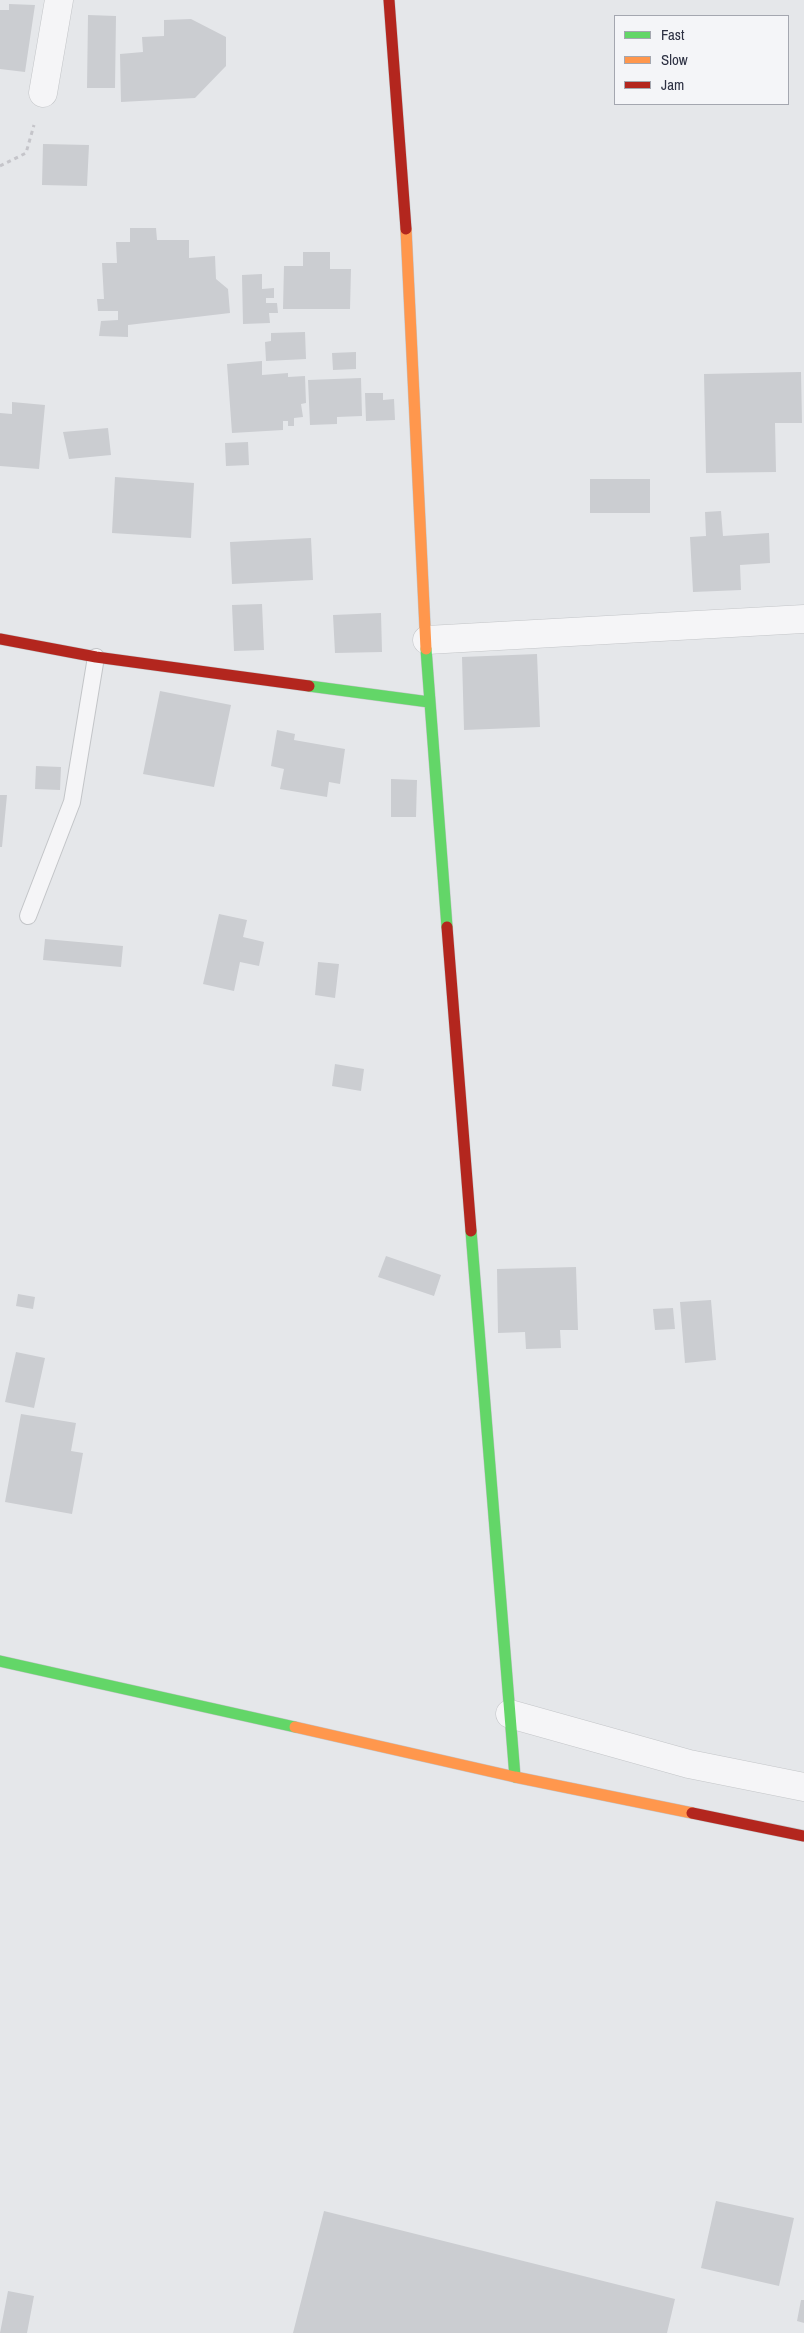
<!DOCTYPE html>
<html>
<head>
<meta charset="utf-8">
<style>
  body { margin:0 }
  #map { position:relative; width:804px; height:2333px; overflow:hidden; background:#e5e7ea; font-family:"Archivo Narrow",sans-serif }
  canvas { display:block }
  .legend { position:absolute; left:614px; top:15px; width:175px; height:90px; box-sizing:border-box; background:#f4f5f8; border:1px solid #a4a7b0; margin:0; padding:6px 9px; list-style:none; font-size:15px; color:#2d3143 }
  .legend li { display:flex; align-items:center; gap:10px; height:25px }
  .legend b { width:25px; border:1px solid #a4a7b0 }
</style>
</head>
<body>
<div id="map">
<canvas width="804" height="2333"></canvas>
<ul class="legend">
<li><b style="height:6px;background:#63d668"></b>Fast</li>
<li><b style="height:6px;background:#ff974d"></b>Slow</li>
<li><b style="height:6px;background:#b3261e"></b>Jam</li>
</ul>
</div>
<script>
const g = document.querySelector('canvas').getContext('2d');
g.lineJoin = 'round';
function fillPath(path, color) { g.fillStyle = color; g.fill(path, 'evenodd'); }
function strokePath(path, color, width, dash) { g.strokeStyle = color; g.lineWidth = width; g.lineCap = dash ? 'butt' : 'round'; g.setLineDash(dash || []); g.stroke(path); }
const building = new Path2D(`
  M9 4 35 5 25 72 0 69V10H9Z
  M88 15 116 16 115 88H87Z
  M191 19 226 37V66L195 98 121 102 120 54 143 52 142 37 164 36V20Z
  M43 144 89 145 87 186 42 185Z
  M130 228H156L157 240H189V258L215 256 216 279 228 289 230 313 128 325V337L99 336 101 321 118 320V311H98L97 299H104L102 263H117L116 242H130Z
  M303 252H330V269H351L350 309H283L284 266H303Z
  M262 274V289L274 288V298H266V303H277L278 313H269L270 323 243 324 242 275Z
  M305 332 306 359 266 361 265 342 271 341V333Z
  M356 352V369L333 370 332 353Z
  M262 361V375L288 373V377L305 376 306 403 301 404 303 417 294 418V426H288V421H283V430L232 433 227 364Z
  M801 372 802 423H775L776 472 706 473 704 374Z
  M361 378 362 416 337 417V424L310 425 308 380Z
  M365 393H383V400L394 399 395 420 366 421Z
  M12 402 45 405 39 469 0 466V413L12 414Z
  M108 428 111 455 69 459 63 432Z
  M248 442 249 465 226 466 225 443Z
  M115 477 194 483 191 538 112 533Z
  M590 479H650V513H590Z
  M721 511 723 536 769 533 770 563 740 565 741 590 693 592 690 537 706 536 705 512Z
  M311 538 313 580 232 584 230 542Z
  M262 604 264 650 234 651 232 605Z
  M381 613 382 652 335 653 333 615Z
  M537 654 540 727 464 730 462 657Z
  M160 691 231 705 214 787 143 774Z
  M277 730 295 734 294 740 345 749 340 784 329 782 327 797 280 789 284 769 271 766Z
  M36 766 61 767 60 790 35 789Z
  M391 779 417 780 416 817H391Z
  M0 795H7L2 847H0Z
  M219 914 247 920 243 937 264 942 259 966 240 962 234 991 203 984Z
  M45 939 123 946 121 967 43 960Z
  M318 962 339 964 335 998 315 995Z
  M335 1064 364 1069 361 1091 332 1086Z
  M386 1256 441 1275 434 1296 378 1277Z
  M576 1267 578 1330H560L561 1348 526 1349 525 1332 498 1333 497 1269Z
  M18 1294 35 1297 33 1309 16 1306Z
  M711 1300 716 1360 685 1363 680 1302Z
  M673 1308 675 1329 655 1330 653 1309Z
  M16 1352 45 1358 34 1408 5 1402Z
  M21 1414 76 1423 71 1451 83 1453 72 1514 5 1502Z
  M716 2201 794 2218 779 2286 701 2268Z
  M324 2211 675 2299 667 2333H293Z
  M8 2291 34 2296 27 2333H0Z
  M801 2300H804V2323L797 2321Z`);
const path = new Path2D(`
  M0 166 26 153 34 125`);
const lane = new Path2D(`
  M28 916 72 802 96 657`);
const street = new Path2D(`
  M43 93 59 0
  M427 640 804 619
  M510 1714 689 1764 804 1787`);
const fast = new Path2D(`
  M426 649 447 927
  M309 686 429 702
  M471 1231 515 1777
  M0 1661 295 1727`);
const slow = new Path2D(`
  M406 229 426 649
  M295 1727 515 1777 692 1813`);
const jam = new Path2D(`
  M389 0 406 229
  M0 639 96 657 309 686
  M447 927 471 1231
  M692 1813 804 1836`);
fillPath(building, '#cbcdd1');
strokePath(lane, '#c3c5c8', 18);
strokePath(street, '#c3c5c8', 29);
strokePath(fast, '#c3c5c8', 12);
strokePath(slow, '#c3c5c8', 12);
strokePath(jam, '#c3c5c8', 12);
strokePath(path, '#c5c5ca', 3, [4, 4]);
strokePath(lane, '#f5f5f7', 16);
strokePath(street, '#f5f5f7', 28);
strokePath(fast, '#63d668', 11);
strokePath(slow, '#ff974d', 11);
strokePath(jam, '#b3261e', 11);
</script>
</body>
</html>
